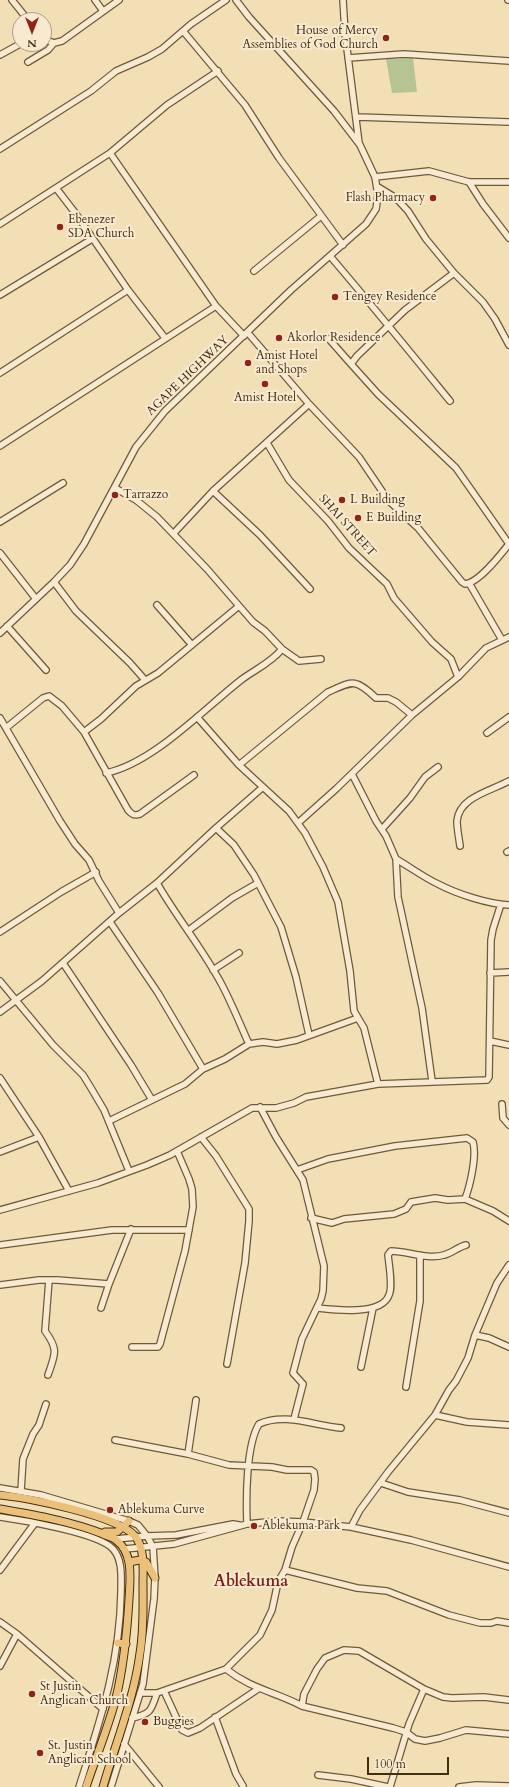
<!DOCTYPE html>
<html>
<head>
<meta charset="utf-8">
<style>
  body { margin:0 }
  #map { position:relative; width:509px; height:1787px; overflow:hidden; background:#f3dfb6; font-family:Cardo,serif }
  canvas { display:block }
  .north { position:absolute; left:12px; top:12px; width:40px; height:40px; box-sizing:border-box; background:#f7ead0; border:1px solid #af9f84; border-radius:50%; rotate:180deg; font-size:11px; font-weight:700; line-height:16px; text-align:center; color:#422e12 }
  .north::after { content:''; display:block; margin:auto; width:14px; height:18px; background:#8f2418; clip-path:polygon(50% 0,100% 100%,50% 72%,0 100%) }
  .scale { position:absolute; left:367px; top:1757px; width:82px; height:18px; box-sizing:border-box; border:2px solid #422e12; border-top:0; padding-left:5px; font-size:12px; line-height:14px; white-space:nowrap; color:#422e12; -webkit-text-stroke:3px #f7ead0; paint-order:stroke }
</style>
</head>
<body>
<div id="map">
<canvas width="509" height="1787"></canvas>
<div class="north">N</div>
<div class="scale">100 m</div>
</div>
<script>
const g = document.querySelector('canvas').getContext('2d');
g.lineJoin = 'round';
function fillPath(path, color) { g.fillStyle = color; g.fill(path, 'evenodd'); }
function strokePath(path, color, width, dash) { g.strokeStyle = color; g.lineWidth = width; g.lineCap = dash ? 'butt' : 'round'; g.setLineDash(dash || []); g.stroke(path); }
function drawText(font, color, halo, rows, align = 'center') {
  g.font = font + ' Cardo,serif'; g.lineWidth = 4; g.setLineDash([]); g.textBaseline = 'middle'; g.strokeStyle = halo; g.fillStyle = color; for (const [text, x, y, turn = 0] of rows) {
    g.save(); g.translate(x, y); g.rotate((+turn || 0) * Math.PI / 180); g.textAlign = isNaN(turn) ? turn : align; if (halo) g.strokeText(text, 0, 0); g.fillText(text, 0, 0); g.restore();
  }
}
const green = new Path2D(`
  M413 58 417 92 392 93 386 59Z`);
const minor = new Path2D(`
  M12 0 28 20
  M95 0 103 11
  M343 0 345 33 359 143
  M508 0H509
  M183 31 245 105 279 158 343 245
  M44 39 54 43 62 41 119 0
  M0 55 20 44
  M348 58 404 54 509 61
  M28 62 48 50 54 43
  M357 117 509 122
  M0 149 91 91 116 71 148 57 162 49 191 24 226 0
  M110 153 216 306 244 336
  M375 177 429 171 469 182H509
  M469 182 483 204 509 238
  M378 187 396 198 408 211 426 239 454 273 483 302 495 319 509 345
  M56 188 76 214 128 290 165 338
  M0 224 110 153 167 105 218 71
  M330 256C371 304 410 352 450 401
  M254 271 321 216
  M454 273 405 310 357 356 351 364 378 394 456 468 509 544
  M0 295 92 239
  M248 333 309 404 359 457 388 500 418 528 462 582 465 584C479 583 501 554 509 544
  M329 339 351 364
  M0 373 128 290
  M267 443 289 480 328 521 349 548 387 584 394 598 432 642 451 659 458 677
  M0 446 216 306
  M213 491 260 535 310 589
  M0 522 63 483
  M174 533 213 491 309 404
  M0 553 36 599
  M54 582 76 611 130 663 145 680
  M469 583 502 640
  M157 605 192 645
  M7 626 46 670
  M0 633 54 582 70 565 84 544 136 447 165 411 291 290 366 224 376 209 378 195 375 177 360 145 334 111 249 17 236 0
  M282 649 299 661 321 659
  M197 717 239 765 289 811 305 833 323 867 338 902 350 971 354 1011 364 1028 378 1084
  M0 718 60 821 75 844 89 860 99 881 119 913
  M6 728 43 698 49 696 62 706 84 732 128 810C132 815 135 816 140 814L194 775
  M84 732 101 719 136 686 158 673 239 606
  M487 733 509 717
  M239 765 328 692C353 681 355 678 376 698H388L396 702 412 715
  M106 773C152 764 204 709 241 680 254 670 271 663 282 649L265 631 253 622 207 569 157 517 136 500 115 488
  M352 774 376 821 386 836 396 859 398 897 422 1008 432 1081
  M298 823 336 789 412 715 458 677 486 648 509 637
  M216 828 234 845 254 875 281 927 296 977 309 1035
  M382 829 410 798 425 777 438 767
  M460 846C459 838 457 829 457 821 459 797 491 791 509 781
  M507 852 509 851
  M396 859C410 867 423 877 438 884 457 894 488 904 509 905
  M157 883C177 918 203 949 222 985 232 1004 240 1024 249 1044
  M110 922 158 993 203 1069
  M189 930 232 898 258 883
  M0 932 61 892 96 872
  M63 963 131 1065 152 1100
  M213 970 239 953
  M490 973 509 972
  M0 981 53 1045 83 1075 91 1088 104 1110 129 1171
  M0 1012 42 981 119 913 157 883 216 828 263 787
  M490 1041 509 1045
  M0 1078 39 1137 69 1191
  M502 1104 503 1118 509 1125
  M260 1107 276 1137 303 1180 324 1266 323 1291 321 1299 302 1339 293 1373 303 1384 294 1419
  M109 1121 185 1084 203 1069 225 1059 249 1044 263 1042 277 1044 297 1040 358 1018
  M201 1137 216 1156 249 1209V1221L245 1263 227 1364
  M0 1152 39 1137
  M297 1170 328 1159 395 1146 467 1138 473 1142C477 1156 470 1186 465 1199
  M0 1210 98 1183 147 1165 170 1155 252 1108H276L294 1103 306 1097 378 1084 487 1080 489 1077 491 940 493 929 501 904
  M311 1218 332 1223 344 1219 394 1214 406 1209 411 1202 435 1198 448 1200 465 1199 493 1211 509 1221
  M0 1245 112 1230H189
  M0 1285 39 1280H57L109 1284
  M101 1308 109 1284 131 1229
  M317 1308C334 1310 382 1316 389 1295 393 1287 389 1265 388 1255L391 1251C408 1251 427 1260 444 1255 452 1253 458 1247 466 1245
  M475 1335 489 1338 509 1347
  M132 1347H158L160 1344 185 1251 193 1207 192 1189 189 1179 177 1151
  M361 1367 373 1308
  M48 1375C55 1354 59 1350 45 1331L49 1280
  M406 1387 420 1301V1255
  M435 1415 467 1422 509 1425
  M115 1440 188 1454 229 1465 272 1467 287 1470H311L314 1472 315 1479 314 1490 303 1522 292 1547 285 1570 278 1582 272 1610 260 1635 226 1669 157 1693H140
  M188 1454 196 1400
  M381 1483 408 1492 460 1500 509 1513
  M0 1488 41 1495 129 1521 138 1525 147 1536 153 1547 155 1578 154 1599 143 1684 111 1787
  M21 1491 23 1459 33 1434 39 1425 46 1404
  M0 1517C22 1520 99 1533 113 1549 123 1560 121 1578 121 1592 120 1663 100 1721 79 1787
  M247 1524C246 1498 246 1445 259 1424 285 1412 315 1426 341 1428
  M351 1527 360 1510 388 1472 435 1415 449 1390 456 1381 468 1358 475 1335 497 1283 509 1265
  M116 1539 147 1536 176 1535 233 1524 239 1525
  M125 1549 174 1544 247 1524 277 1521 303 1522 351 1527 411 1540 509 1567
  M0 1570 35 1523
  M285 1570 357 1588 387 1591 449 1615 480 1623H491L497 1621 509 1623
  M0 1622 17 1634 103 1709
  M0 1666 17 1634
  M226 1669C251 1689 276 1692 302 1706L393 1728 406 1732 415 1739 425 1741 440 1738 466 1730 509 1734
  M164 1691 182 1730 188 1733 200 1728 258 1689
  M302 1706 304 1694 317 1669 325 1658 344 1650 359 1651 424 1689 443 1697 452 1698 484 1697 509 1700
  M215 1717 236 1774 243 1786
  M132 1718C151 1714 151 1711 157 1693
  M124 1744 159 1787
  M318 1775 351 1779 388 1787
  M390 1787 409 1724 424 1689
  M459 1787 476 1785 509 1786`);
const major = new Path2D(`
  M0 1495C29 1498 116 1515 135 1536 145 1549 143 1568 143 1583 143 1606 144 1630 140 1653 134 1699 116 1742 103 1787
  M0 1509C34 1515 70 1521 103 1534 107 1536 113 1537 116 1540 134 1553 130 1580 129 1599 127 1633 124 1665 116 1698 108 1728 96 1757 86 1787
  M105 1532H117L129 1521
  M129 1562 140 1560 146 1562 155 1578
  M118 1643 126 1644`);
const markers = [
  [386,38,4,"#8f2418"],
  [433,198,4,"#8f2418"],
  [60,227,4,"#8f2418"],
  [335,297,4,"#8f2418"],
  [279,338,4,"#8f2418"],
  [248,363,4,"#8f2418"],
  [265,384,4,"#8f2418"],
  [115,495,4,"#8f2418"],
  [342,500,4,"#8f2418"],
  [358,518,4,"#8f2418"],
  [110,1510,4,"#8f2418"],
  [254,1526,4,"#8f2418"],
  [32,1694,4,"#8f2418"],
  [145,1722,4,"#8f2418"],
  [40,1753,4,"#8f2418"]
];
const poiNames = [
  ["House of Mercy",378,31,"right"],
  ["Assemblies of God Church",378,45,"right"],
  ["Flash Pharmacy",425,198,"right"],
  ["Ebenezer",68,220],
  ["SDA Church",68,234],
  ["Tengey Residence",343,297],
  ["Akorlor Residence",287,338],
  ["Amist Hotel",256,356],
  ["and Shops",256,370],
  ["Amist Hotel",265,398,"center"],
  ["Tarrazzo",123,495],
  ["L Building",350,500],
  ["E Building",366,518],
  ["Ablekuma Curve",118,1510],
  ["Ablekuma Park",262,1526],
  ["St Justin",40,1687],
  ["Anglican Church",40,1701],
  ["Buggies",153,1722],
  ["St. Justin",48,1746],
  ["Anglican School",48,1760]
];
const streetNames = [
  ["AGAPE HIGHWAY",188,376,-44],
  ["SHAI STREET",347,526,48]
];
const districtNames = [
  ["Ablekuma",251,1582]
];
fillPath(green, '#b6c392');
strokePath(minor, '#6e5a3b', 8);
strokePath(major, '#422e12', 9);
strokePath(minor, '#f7ead0', 5.5);
strokePath(major, '#eac07b', 7);
for (const [x, y, r, color] of markers) { const dot = new Path2D(); dot.arc(x, y, r, 0, 2 * Math.PI); g.fillStyle = color; g.fill(dot); strokePath(dot, '#f7ead0', 1.5); }
drawText('12px', '#422e12', '#f7ead0', poiNames, 'left');
drawText('12px', '#422e12', '#f7ead0', streetNames);
drawText('bold 16px', '#7a1f14', '#f7ead0', districtNames);
</script>
</body>
</html>
